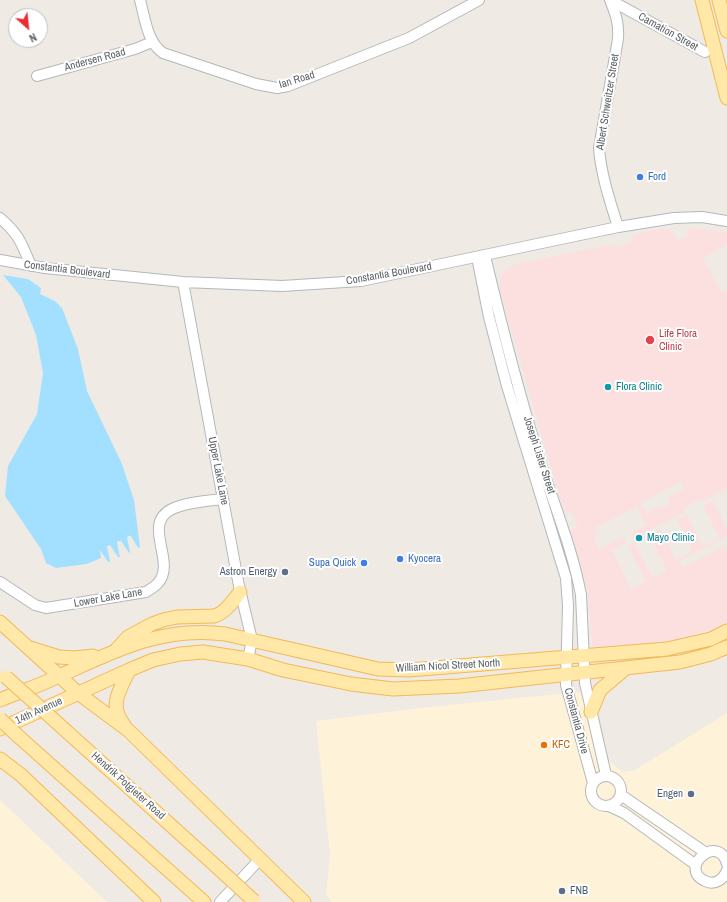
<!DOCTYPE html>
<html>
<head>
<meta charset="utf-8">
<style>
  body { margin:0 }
  #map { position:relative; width:727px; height:902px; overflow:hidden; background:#efebe4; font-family:"Archivo Narrow",sans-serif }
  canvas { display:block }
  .north { position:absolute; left:8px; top:8px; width:40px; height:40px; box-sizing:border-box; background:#fff; border:1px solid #bec0c1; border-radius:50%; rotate:153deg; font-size:11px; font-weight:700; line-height:16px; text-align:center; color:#5c6165 }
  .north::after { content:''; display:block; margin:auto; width:14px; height:18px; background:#eb2d32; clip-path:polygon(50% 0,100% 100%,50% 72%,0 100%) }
</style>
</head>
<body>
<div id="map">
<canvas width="727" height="902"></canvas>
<div class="north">N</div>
</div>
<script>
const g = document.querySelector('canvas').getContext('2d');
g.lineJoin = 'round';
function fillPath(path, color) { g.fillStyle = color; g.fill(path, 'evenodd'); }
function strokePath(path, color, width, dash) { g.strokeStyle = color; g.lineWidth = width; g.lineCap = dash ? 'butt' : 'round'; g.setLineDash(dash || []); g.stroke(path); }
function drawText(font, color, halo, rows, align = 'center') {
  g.font = font + ' "Archivo Narrow",sans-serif'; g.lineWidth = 4; g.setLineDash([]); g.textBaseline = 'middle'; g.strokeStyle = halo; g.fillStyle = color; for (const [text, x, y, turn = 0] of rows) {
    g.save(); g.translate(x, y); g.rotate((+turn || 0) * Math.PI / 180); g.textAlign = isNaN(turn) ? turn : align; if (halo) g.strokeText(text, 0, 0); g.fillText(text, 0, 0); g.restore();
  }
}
const commercial = new Path2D(`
  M577 692 591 693 603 756 623 772 635 770 727 713V902H332L326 895 330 854 316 721 420 708Z
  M0 800 1 801 107 902H0Z`);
const medical = new Path2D(`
  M664 228 672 231 678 241 687 236 686 232 688 229 691 228 727 232V244L703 258 721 292 727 290V489L702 502 700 499 683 508 685 512 635 538 632 532 646 525 637 507 595 528 598 534 593 537 599 549 623 537 625 539 627 542 612 550 631 589 646 581 627 545 634 542 653 578 667 571 649 534 660 528 676 559 692 551 677 520 687 515 703 546 719 538 703 505 713 501 727 529V536L679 561 683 567 727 545V623L723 626 671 641 593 650 587 588 570 531 578 526 570 510 564 513 499 288 501 273 515 264 614 244 619 247 631 243 633 235ZM680 482 684 489 668 497 671 503 663 508 658 507 647 513 641 503Z`);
const water = new Path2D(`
  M3 275 28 279 41 288 40 294 55 301 62 308 78 349 87 391 122 464 134 500 140 547 138 548 131 536H128L127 538 130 552 129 553 121 541H118L117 543 120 557H118L110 545 107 546 110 561 108 562 100 550 101 558 87 564 56 568 46 563 41 549 5 496 8 466 37 414 43 373 36 335 21 297Z`);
const minor = new Path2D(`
  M140 0C145 18 147 42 163 53L256 84 277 88 288 86 409 38 479 0
  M610 0C616 15 619 23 618 39L599 148C601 175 610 201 618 227
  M610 0 705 52
  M37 76 135 49 152 42
  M0 218C19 234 22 244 31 266
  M485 256C501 323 518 390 538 455 553 502 572 547 581 595L585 683 606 775
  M477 257 489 317 507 386 566 578 568 606 566 685 593 783
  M0 260 45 268 183 282 282 286 361 281 618 227 674 218 702 217 727 221
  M183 282 239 586 252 640 248 659
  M0 582 35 605 46 608 146 592C150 589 155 587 158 583 177 562 141 524 172 509 187 502 207 501 223 499
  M591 791a15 15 0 1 1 30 0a15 15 0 1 1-30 0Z
  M621 795 706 853
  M609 806 624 813 696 865
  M727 864C719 832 677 868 705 881 715 886 724 879 727 870
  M220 902 260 859`);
const major = new Path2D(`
  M702 0 727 98
  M719 0 727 31
  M0 622 78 693 128 730 304 902
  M30 648 59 657 74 658 93 656
  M117 649 128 637 152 624 163 620 177 617 214 616C225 613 233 601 240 592
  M0 700C16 693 33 688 48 681 107 655 158 625 225 634L378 669 409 670 667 649 711 639 727 631
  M591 712 600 690 626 668
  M54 720 217 867
  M124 725C108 705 120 690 129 670
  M0 729 129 670 153 660 180 654 203 652 222 655 248 659 283 670 351 684 393 689 459 686 680 662 711 654 727 647
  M18 736 204 902
  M0 759 21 775 154 902`);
const majorBridge = new Path2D(`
  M6 677 54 720
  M0 719 18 736
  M217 867 254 901`);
const markers = [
  [640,177,4,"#3f7fe0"],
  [650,340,5,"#e0444e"],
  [608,387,4,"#0f9aa8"],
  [639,538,4,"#0f9aa8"],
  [400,559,4,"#3f7fe0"],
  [364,563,4,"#3f7fe0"],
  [285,572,4,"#5c6f8a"],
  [544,745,4,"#e8710a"],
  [691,794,4,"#5c6f8a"],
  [562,891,4,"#5c6f8a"]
];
const streetNames = [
  ["Carnation Street",668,32,29],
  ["Andersen Road",95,60,-15],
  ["Ian Road",297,80,-17],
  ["Albert Schweitzer Street",608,102,-81],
  ["Constantia Boulevard",67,270,7],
  ["Constantia Boulevard",389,274,-10],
  ["Joseph Lister Street",539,455,72],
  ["Upper Lake Lane",218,471,79],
  ["Lower Lake Lane",108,598,-10],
  ["William Nicol Street North",448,666,-3],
  ["14th Avenue",39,711,-25],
  ["Constantia Drive",576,721,75],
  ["Hendrik Potgieter Road",128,786,42]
];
const shopNames = [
  ["Ford",648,177],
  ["Kyocera",408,559],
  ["Supa Quick",356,563,"right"]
];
const healthNames = [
  ["Life Flora",659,334],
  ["Clinic",659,347]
];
const cultureNames = [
  ["Flora Clinic",616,387],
  ["Mayo Clinic",647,538]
];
const serviceNames = [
  ["Astron Energy",277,572],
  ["Engen",683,794],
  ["FNB",570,891,"left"]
];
const foodNames = [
  ["KFC",552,745]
];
fillPath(commercial, '#fef2d9');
fillPath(medical, '#fce0e0');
fillPath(water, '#a3e0ff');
strokePath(minor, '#b4b7bb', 12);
strokePath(major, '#f3b859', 15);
strokePath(minor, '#fff', 10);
strokePath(major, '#ffe8a8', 13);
strokePath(majorBridge, '#f3b859', 15, []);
strokePath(majorBridge, '#ffe8a8', 13);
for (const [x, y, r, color] of markers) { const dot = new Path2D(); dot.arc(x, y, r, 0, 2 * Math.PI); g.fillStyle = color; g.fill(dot); strokePath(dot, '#fff', 1.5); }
drawText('11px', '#5c6165', '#fff', streetNames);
drawText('11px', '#366cbe', '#fff', shopNames, 'left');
drawText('11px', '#be3a42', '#fff', healthNames, 'left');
drawText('11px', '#0d838f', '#fff', cultureNames, 'left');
drawText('11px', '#4e5e75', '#fff', serviceNames, 'right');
drawText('11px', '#c56008', '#fff', foodNames, 'left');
</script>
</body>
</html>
